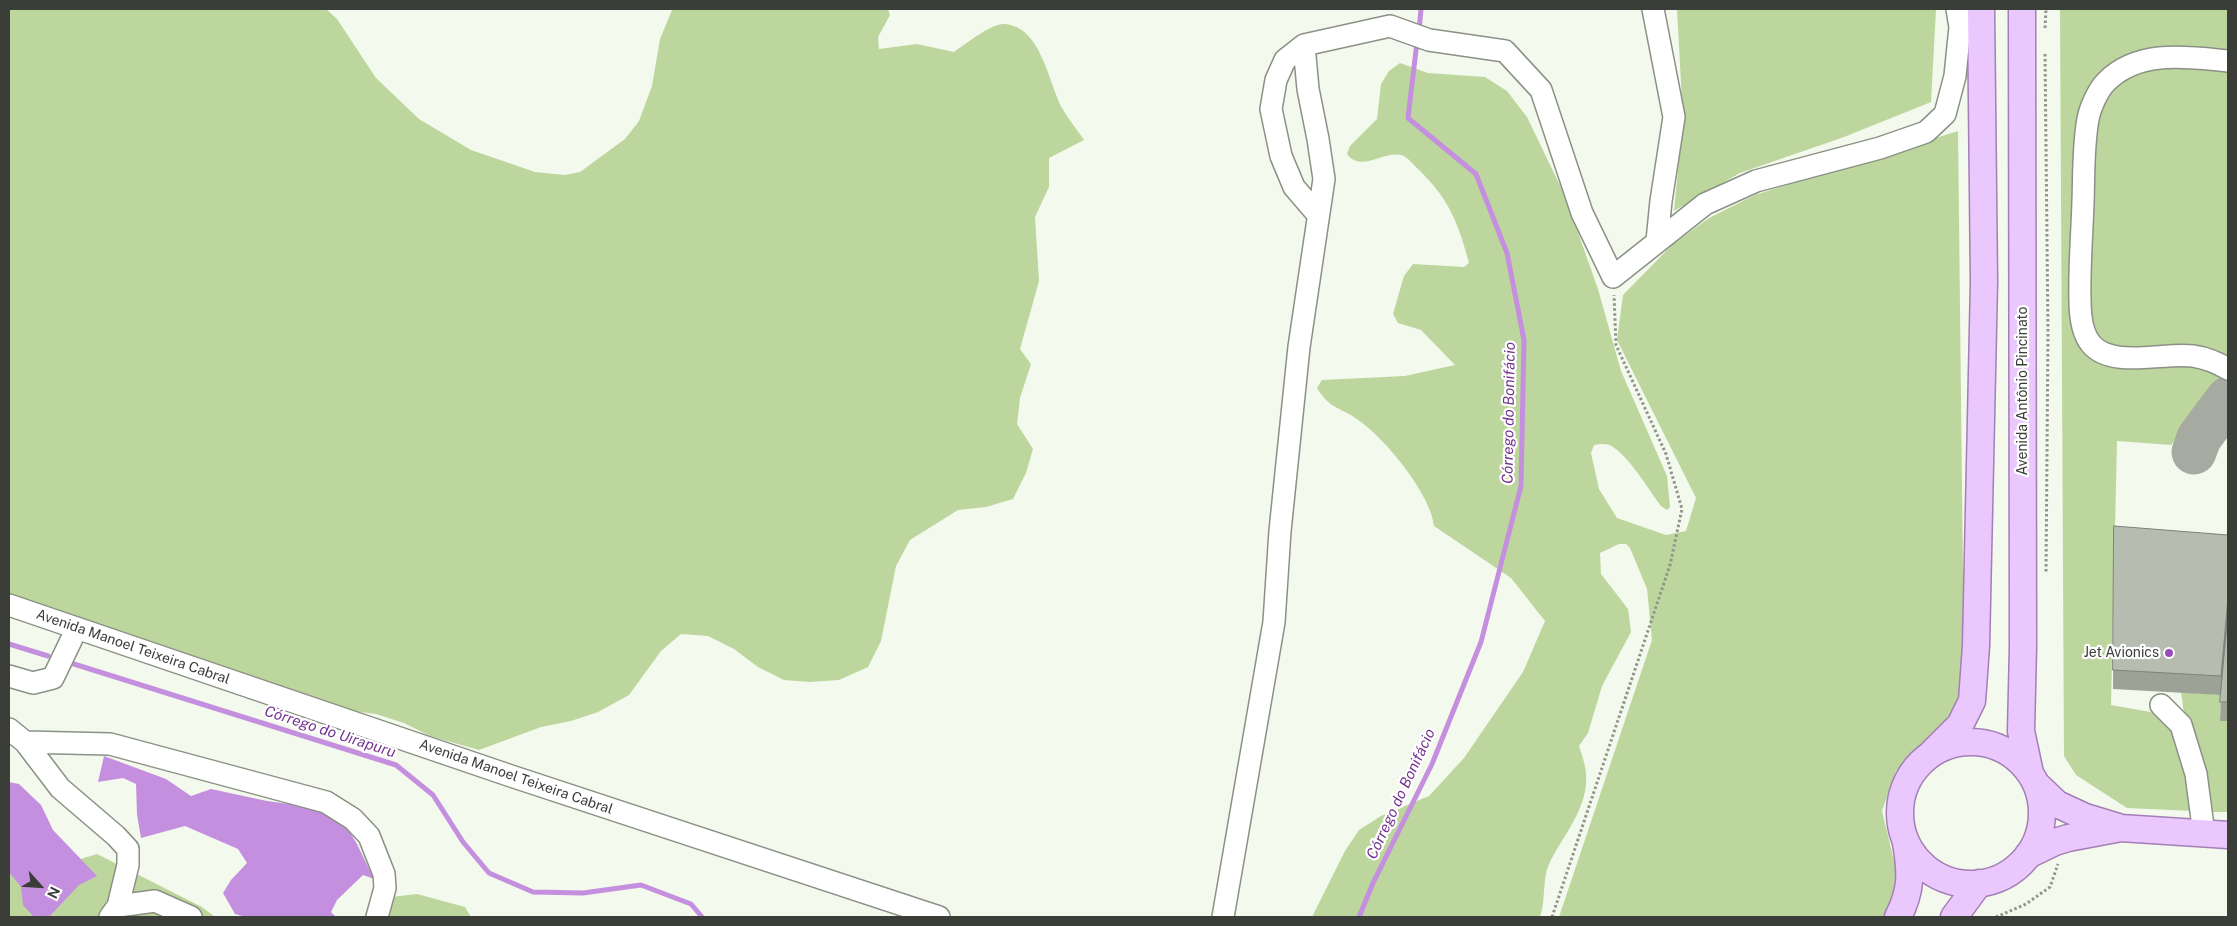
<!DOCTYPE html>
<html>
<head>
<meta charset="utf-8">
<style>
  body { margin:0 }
  #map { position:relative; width:2237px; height:926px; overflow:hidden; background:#f3f9ec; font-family:"Public Sans",sans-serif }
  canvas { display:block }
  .frame { position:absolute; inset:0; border:10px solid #3b3e38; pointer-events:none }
  .north { position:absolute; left:15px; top:861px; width:50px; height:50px; -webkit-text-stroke:4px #fff; paint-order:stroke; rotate:116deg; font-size:14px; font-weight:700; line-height:20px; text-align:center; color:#3b3e38 }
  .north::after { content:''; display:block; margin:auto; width:18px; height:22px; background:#3b3e38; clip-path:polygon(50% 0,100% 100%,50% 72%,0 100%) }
</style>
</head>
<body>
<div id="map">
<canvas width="2237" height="926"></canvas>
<div class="frame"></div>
<div class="north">N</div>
</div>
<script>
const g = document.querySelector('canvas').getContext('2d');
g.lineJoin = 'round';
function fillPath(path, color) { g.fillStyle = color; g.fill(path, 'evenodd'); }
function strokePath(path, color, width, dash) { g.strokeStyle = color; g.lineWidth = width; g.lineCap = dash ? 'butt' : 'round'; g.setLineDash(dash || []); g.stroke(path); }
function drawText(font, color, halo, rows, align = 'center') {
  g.font = font + ' "Public Sans",sans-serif'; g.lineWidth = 4.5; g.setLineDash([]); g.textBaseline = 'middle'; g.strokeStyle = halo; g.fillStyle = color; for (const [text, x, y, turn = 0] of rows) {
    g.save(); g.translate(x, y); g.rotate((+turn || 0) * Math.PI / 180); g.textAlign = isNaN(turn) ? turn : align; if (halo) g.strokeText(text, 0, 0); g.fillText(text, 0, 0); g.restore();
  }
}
const green = new Path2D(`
  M9 9H326L337 19 376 78 419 119 471 150 535 172 565 175 580 172 625 139 639 121 652 86 660 39 672 10 675 9H888L890 15 878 37 879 49 917 44 954 52C964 45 992 23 1004 24 1041 26 1048 81 1062 108 1068 119 1077 129 1084 140L1049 158V187L1035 217 1039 281 1020 349 1031 364 1020 398 1017 424 1033 449 1026 473 1013 499 986 507 958 510 910 540 896 566 881 641 868 667 839 680 810 682 784 680 758 667 734 649 708 636 681 634 661 651 629 695 598 712 571 721 541 727 479 750 430 736 404 723 376 714 345 710 9 596Z
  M1677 9H1936L1931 102 1844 137 1740 173 1674 211 1683 120Z
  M2060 9H2228V57L2179 50 2091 97 2086 346 2183 360 2225 376 2171 445 2117 441 2111 705 2156 713 2176 732 2193 811 2127 808 2076 775 2064 756Z
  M1400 63 1428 73 1485 77 1507 91 1527 117 1565 196 1598 289 1621 371 1667 476 1670 507 1667 510 1661 506C1648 489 1631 459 1613 447 1607 443 1601 444 1594 445L1591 453 1599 489 1617 518 1666 535 1686 531 1696 498 1617 340 1623 295 1672 245 1709 218 1755 195 1958 131 1964 663 1957 703 1935 735 1896 771 1882 811 1896 869V913L1894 917H1559L1652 640 1647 589 1630 548 1626 544H1619L1600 553 1601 574 1628 609 1631 632 1602 686 1588 733 1579 746C1582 755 1585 764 1586 773 1589 808 1563 835 1549 864 1542 879 1546 901 1540 917H1312L1345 851 1359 830 1381 816 1429 796 1464 758 1523 672 1545 621 1511 578 1434 526C1431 495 1387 441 1361 422 1342 407 1331 411 1317 388L1322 380 1405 376 1455 365 1421 330 1398 323 1393 314 1404 276 1413 264 1464 267 1469 263C1458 222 1449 199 1418 169 1414 165 1409 159 1404 156 1385 148 1362 174 1347 154L1350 146 1377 119 1381 84 1389 71Z
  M2151 64H2228V362L2104 347 2087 319 2093 121 2106 91Z
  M2181 692 2221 695 2220 721H2228V812H2212L2200 758 2185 720Z
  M97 854 202 907 215 917H9V864L71 862Z
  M417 894 465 907 471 917H373L391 897Z`);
const water = new Path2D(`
  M104 756 166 779 191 796 211 789 267 801 318 808 346 826 357 844 374 879 363 875 337 900 331 912 336 917H246L235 914 223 893 231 880 247 863 238 849 185 826 141 838 137 815 136 784 123 778 98 782Z
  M9 782 19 784 41 805 53 830 97 876 79 885 49 917H34L23 905 21 887 9 872Z`);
const stream = new Path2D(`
  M1419 31 1421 9
  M9 644 48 656
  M74 664 396 765 433 795 463 842 489 873 533 892 583 893 641 885 691 904 702 917
  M1359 917 1373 883 1432 764 1481 642 1521 486 1524 340 1507 253 1476 174 1408 118 1417 42`);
const taxiway = new Path2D(`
  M2194 452 2199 438 2228 399`);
const path = new Path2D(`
  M2045 28 2046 9
  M2045 54 2048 333 2046 573
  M1552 917 1670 565 1682 509 1666 454 1616 345 1614 295
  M1996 917 2026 904 2050 887 2058 864`);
const minor = new Path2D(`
  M1653 9 1674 117 1661 201 1657 241
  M1304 45 1285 60 1276 80 1271 109 1281 156 1294 187 1318 215
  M2228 61C2188 57 2138 49 2106 82 2098 90 2090 108 2088 119 2083 146 2084 175 2083 202 2082 235 2079 268 2080 300 2080 314 2082 333 2091 344 2112 369 2164 352 2193 356 2206 358 2218 363 2228 369
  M9 605 511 776 939 917
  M9 676 33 683 53 678 77 628
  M2161 705 2181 725 2196 774 2204 834
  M9 729 25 742 60 788 116 836 128 849V865L118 906 110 917
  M25 742 110 744 326 802 353 819 369 836 384 874 385 888 377 917
  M118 906 155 901 191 917
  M1223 917 1274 622 1280 531 1299 347 1324 179 1318 139 1308 89 1304 45 1390 26 1429 40 1505 51 1541 90 1582 213 1613 277 1705 204 1756 181 1880 148 1926 132 1945 114 1955 76 1960 27 1957 9`);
const major = new Path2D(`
  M2022 9 2023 647 2021 731 2030 773
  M1900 813a71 71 0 1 1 142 0a71 71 0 1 1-142 0Z
  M1932 753 1960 725 1972 701 1976 646 1984 282 1981 9
  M2036 784 2057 804 2085 817 2118 827
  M2028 855 2055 842 2068 838 2121 828 2228 835
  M1898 917C1912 890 1911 872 1906 843
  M1954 917 1979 883`);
const wall = new Path2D(`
  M2114 526 2228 535V721H2220L2221 695 2113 689Z`);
const shadedWall = new Path2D(`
  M2228 598V617L2221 695V676Z`);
const building = new Path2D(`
  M2114 526 2228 535V598L2221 676 2113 670Z
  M2228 614V702H2220Z`);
const markers = [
  [2169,653,5,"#9a4cbd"]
];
const streetNames = [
  ["Avenida Antônio Pincinato",2023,391,-90],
  ["Avenida Manoel Teixeira Cabral",133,647,19],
  ["Avenida Manoel Teixeira Cabral",516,777,19]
];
const poiNames = [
  ["Jet Avionics",2159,653]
];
const waterNames = [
  ["Córrego do Bonifácio",1509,413,-89],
  ["Córrego do Uirapuru",330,732,18],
  ["Córrego do Bonifácio",1401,794,-65]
];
fillPath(green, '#bdd69e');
fillPath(water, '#c58fdf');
strokePath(stream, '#c58fdf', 5);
strokePath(taxiway, '#a6aaa0', 45);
strokePath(minor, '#8b9185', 24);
strokePath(major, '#a47eb6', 29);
strokePath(path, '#90948b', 3, [2.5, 2.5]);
strokePath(minor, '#fff', 21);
strokePath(major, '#eac7fc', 26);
fillPath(wall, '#9da296');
fillPath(shadedWall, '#7f847a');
fillPath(building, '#b6bcaf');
strokePath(building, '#7f847a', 1);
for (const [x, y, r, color] of markers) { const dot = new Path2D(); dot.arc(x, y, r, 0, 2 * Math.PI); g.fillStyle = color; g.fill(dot); strokePath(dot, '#fff', 2); }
drawText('14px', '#3b3e38', '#fff', streetNames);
drawText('14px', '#3b3e38', '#fff', poiNames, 'right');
drawText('italic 15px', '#753391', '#fff', waterNames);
</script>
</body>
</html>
